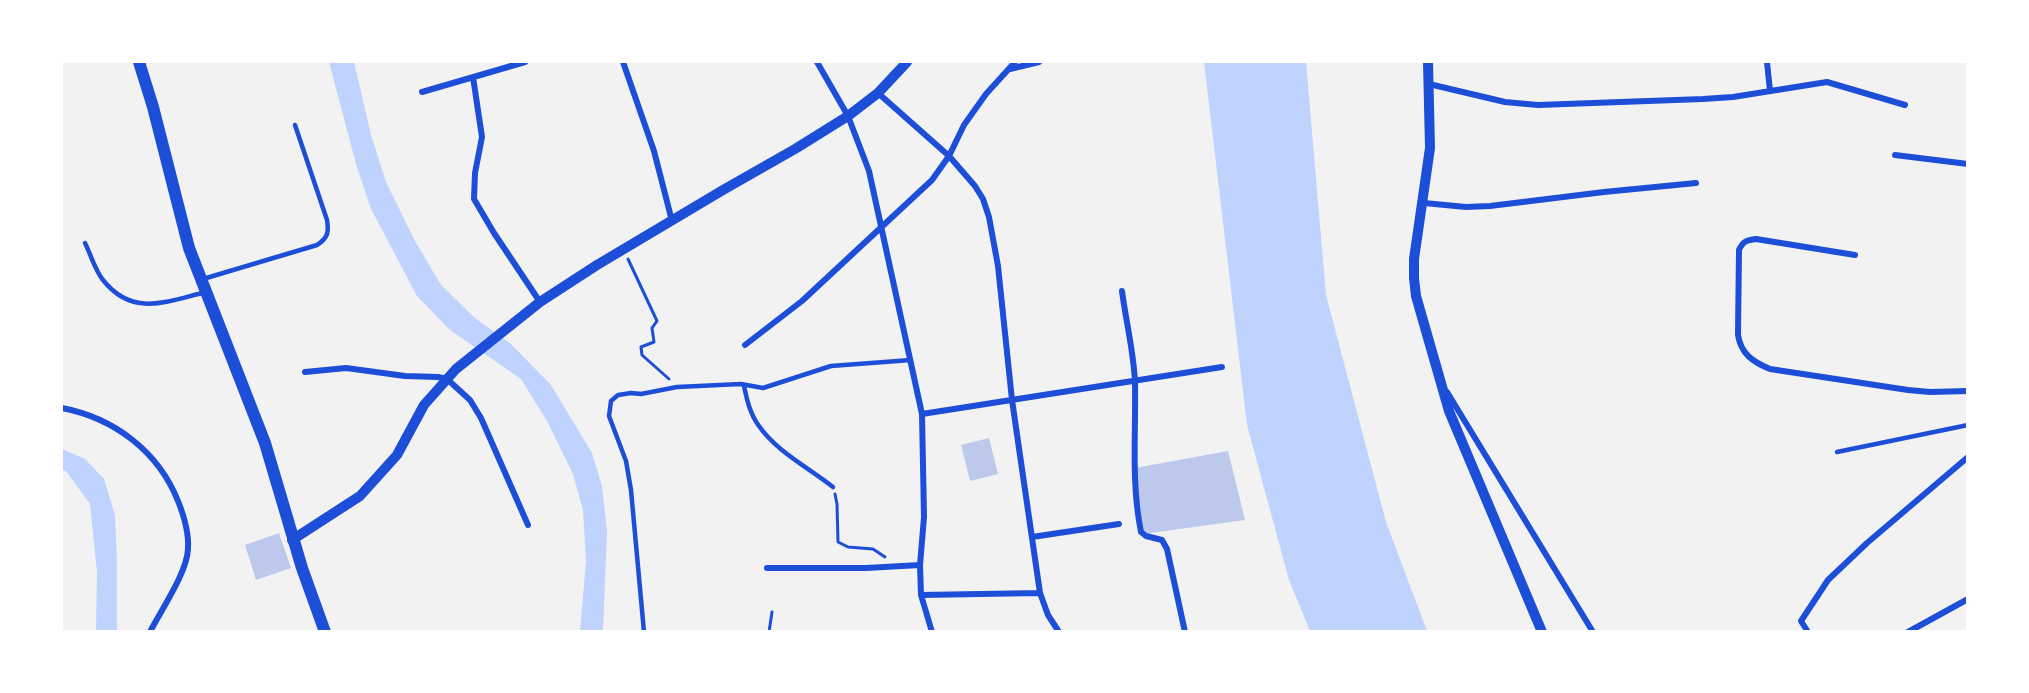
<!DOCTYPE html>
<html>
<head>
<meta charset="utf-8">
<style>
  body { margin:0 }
  #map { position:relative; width:2029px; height:693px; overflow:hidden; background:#f2f2f2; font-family:"Roboto Condensed",sans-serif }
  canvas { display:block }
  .frame { position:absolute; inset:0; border:63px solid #fff; pointer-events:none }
</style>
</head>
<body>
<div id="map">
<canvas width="2029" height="693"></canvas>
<div class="frame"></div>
</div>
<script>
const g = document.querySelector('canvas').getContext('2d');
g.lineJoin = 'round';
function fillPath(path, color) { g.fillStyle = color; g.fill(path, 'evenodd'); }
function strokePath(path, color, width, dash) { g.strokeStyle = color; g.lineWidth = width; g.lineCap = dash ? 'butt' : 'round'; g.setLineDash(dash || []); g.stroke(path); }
const water = new Path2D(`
  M329 62H354L371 135 386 182 415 241 441 285 475 318 511 344 551 385 592 453 602 486 607 531 603 631H580L586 561 583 510 573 474 547 421 521 379 450 330 417 296 371 209 356 164Z
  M1204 62H1306L1326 295 1386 522 1427 631H1310L1289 580 1247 425Z
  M62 449 85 459 104 479 115 515 117 561V631H96L97 572 90 504 66 471 62 470Z`);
const building = new Path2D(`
  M989 438 998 474 970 481 961 445Z
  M1228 451 1245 520 1143 534 1135 468Z
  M279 533 291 568 256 580 245 545Z`);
const path = new Path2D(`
  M628 259 657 321 652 328 654 342 641 347 642 355 669 379
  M835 494 837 504 838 542 848 547 873 549 885 557
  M769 632 772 612`);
const service = new Path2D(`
  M85 243C91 255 95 270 103 280 133 318 168 301 206 292
  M203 279 317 245C328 238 329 232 327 220L295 125
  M744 386C747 400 750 414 759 426 776 451 809 468 833 487
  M1837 452 1968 425
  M644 632 631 490 626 461 609 416 611 401 618 395 631 393 641 394 677 387 741 384 763 388 831 366 911 360`);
const minor = new Path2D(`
  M623 62 654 151 672 221
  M817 62 848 116 869 171 922 414 924 517 920 565 921 595 932 632
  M1767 62 1770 91
  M1010 69 1039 62
  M473 77 482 137 475 173 474 199 494 233 540 302
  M1429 84 1505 102 1538 105 1703 99 1733 97 1827 82 1905 105
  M422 92 525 62
  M878 93 949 156 975 186 983 199 989 217 998 266 1012 400 1040 593 1048 615 1059 632
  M1895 155 1968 164
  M1424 203 1466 207 1490 206 1604 192 1696 183
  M1855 255 1756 239C1747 240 1743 241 1739 250L1738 335C1741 354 1753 362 1770 369L1908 390 1930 392 1968 391
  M1122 291C1126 322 1134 353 1135 383 1136 433 1131 483 1141 532L1146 536 1162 540 1167 549 1185 632
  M745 345 802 301 932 180 949 156 964 125 986 94 1015 62
  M305 372 346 368 405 376 438 377 447 379 470 400 481 418 528 525
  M1447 392 1593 632
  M62 408C114 418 158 451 178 501 184 516 189 533 188 549 187 573 161 610 150 632
  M922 414 1222 367
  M1032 537 1119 524
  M767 568H866L920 565
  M921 595 1040 593
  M1808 632 1801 621 1828 580 1867 543 1968 457
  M1908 632 1968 599`);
const tertiary = new Path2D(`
  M1428 62 1430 148 1414 259V278L1416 296 1449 411 1542 632
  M292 540 360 496 397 455 424 405 456 369 540 302 597 265 723 190 795 149 848 116 878 93 907 62`);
const secondary = new Path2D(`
  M139 62 153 107 189 248 265 443 302 568 325 632`);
fillPath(water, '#bfd3fe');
fillPath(building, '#bdc9ec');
strokePath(path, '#1d4ed8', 3);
strokePath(service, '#1d4ed8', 4.5);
strokePath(minor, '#1d4ed8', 6);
strokePath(tertiary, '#1d4ed8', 10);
strokePath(secondary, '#1d4ed8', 12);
</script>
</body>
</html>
